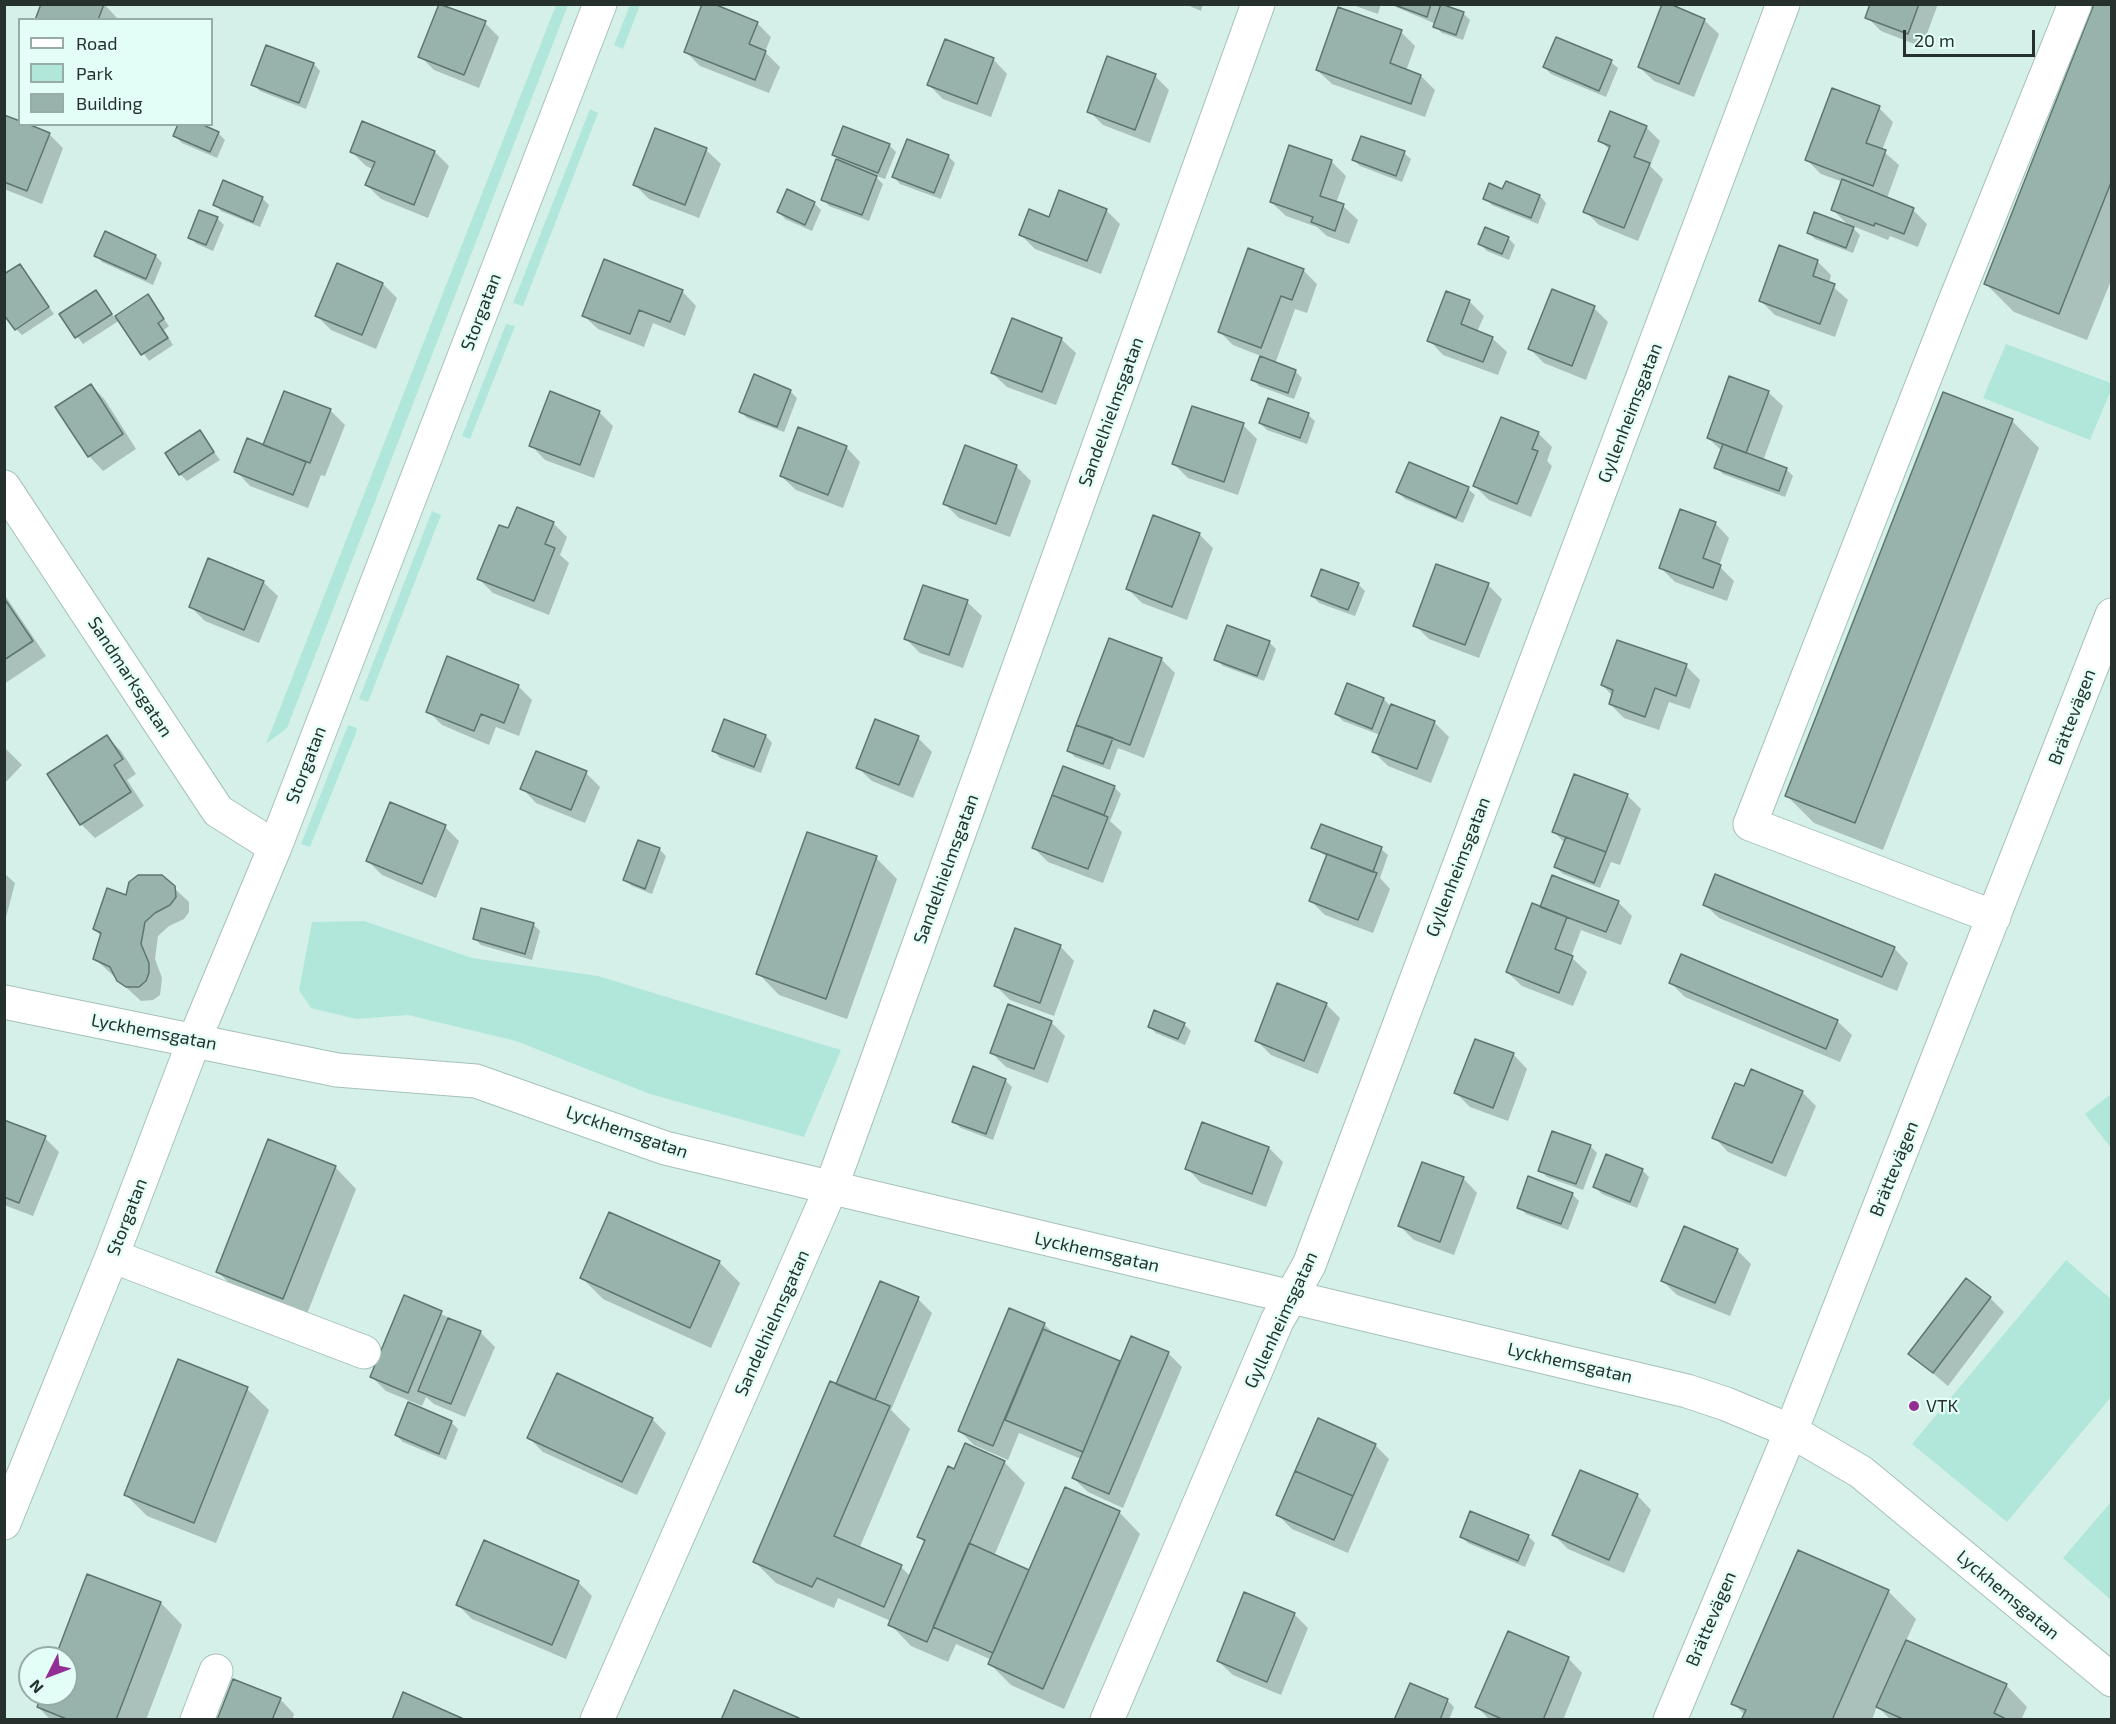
<!DOCTYPE html>
<html>
<head>
<meta charset="utf-8">
<style>
  body { margin:0 }
  #map { position:relative; width:2116px; height:1724px; overflow:hidden; background:#d5f0e9; font-family:"Exo 2",sans-serif }
  canvas { display:block }
  .frame { position:absolute; inset:0; border:6px solid #26312e; pointer-events:none }
  .legend { position:absolute; left:18px; top:18px; width:195px; height:108px; box-sizing:border-box; background:#e2fef6; border:2px solid #97aca6; margin:0; padding:8px 10px; list-style:none; font-size:18px; color:#26312e }
  .legend li { display:flex; align-items:center; gap:12px; height:30px }
  .legend b { width:30px; border:2px solid #97aca6 }
  .north { position:absolute; left:18px; top:1646px; width:60px; height:60px; box-sizing:border-box; background:#e2fef6; border:2px solid #97aca6; border-radius:50%; rotate:228deg; font-size:16px; font-weight:700; line-height:24px; text-align:center; color:#26312e }
  .north::after { content:''; display:block; margin:auto; width:21px; height:27px; background:#932e93; clip-path:polygon(50% 0,100% 100%,50% 72%,0 100%) }
  .scale { position:absolute; left:1903px; top:30px; width:132px; height:27px; box-sizing:border-box; border:3px solid #26312e; border-top:0; padding-left:8px; font-size:18px; line-height:21px; white-space:nowrap; color:#26312e; -webkit-text-stroke:4px #e2fef6; paint-order:stroke }
</style>
</head>
<body>
<div id="map">
<canvas width="2116" height="1724"></canvas>
<div class="frame"></div>
<ul class="legend">
<li><b style="height:8px;background:#fff"></b>Road</li>
<li><b style="height:16px;background:#b1e7da"></b>Park</li>
<li><b style="height:16px;background:#98b3ac"></b>Building</li>
</ul>
<div class="north">N</div>
<div class="scale">20 m</div>
</div>
<script>
const g = document.querySelector('canvas').getContext('2d');
g.lineJoin = 'round';
function fillPath(path, color) { g.fillStyle = color; g.fill(path, 'evenodd'); }
function strokePath(path, color, width, dash) { g.strokeStyle = color; g.lineWidth = width; g.lineCap = dash ? 'butt' : 'round'; g.setLineDash(dash || []); g.stroke(path); }
function drawText(font, color, halo, rows, align = 'center') {
  g.font = font + ' "Exo 2",sans-serif'; g.lineWidth = 4.5; g.setLineDash([]); g.textBaseline = 'middle'; g.strokeStyle = halo; g.fillStyle = color; for (const [text, x, y, turn = 0] of rows) {
    g.save(); g.translate(x, y); g.rotate((+turn || 0) * Math.PI / 180); g.textAlign = isNaN(turn) ? turn : align; if (halo) g.strokeText(text, 0, 0); g.fillText(text, 0, 0); g.restore();
  }
}
const green = new Path2D(`
  M556 5H568L287 728 266 744Z
  M630 5H640L623 49 614 45Z
  M590 109 598 113 523 306 513 303Z
  M506 324 515 326 470 439 462 436Z
  M2006 344 2111 383V390L2090 440 1983 398Z
  M432 511 441 515 368 702 359 699Z
  M348 725 357 728 356 733 310 847 301 844Z
  M364 921 472 958 598 976 841 1050 804 1137 650 1094 516 1041 408 1015 356 1019 311 1008 299 990 312 922Z
  M2111 1094V1148L2085 1114Z
  M2066 1260 2111 1299V1397L2007 1522 1912 1444Z
  M2111 1502V1600L2063 1558Z`);
const shadow = new Path2D(`
  M43 4H104L118 19 36 20Z
  M1185 4H1203L1201 11Z
  M1350 4H1381L1378 14Z
  M1389 4H1438L1441 8 1463 13 1470 20 1463 40 1442 33 1435 26 1436 24Z
  M1872 4H1938L1922 47 1881 31 1867 17Z
  M2112 4V278L2087 340 2014 312 1986 284Z
  M1704 20 1719 34 1694 97 1654 81 1639 67Z
  M485 23 499 37 479 88 434 70 420 56Z
  M757 23 771 37 765 52 780 67 769 93 700 66 686 52Z
  M1401 32 1415 46 1406 71 1421 76 1435 90 1425 117 1332 84 1317 70Z
  M993 59 1007 74 991 117 943 99 929 85Z
  M1611 62 1618 68 1606 97 1551 74 1544 67Z
  M314 64 320 71 306 109 260 91 253 84Z
  M1155 76 1169 90 1150 143 1103 125 1089 111Z
  M1879 108 1893 122 1882 150 1899 165 1887 198 1913 210 1927 224 1918 247 1890 236 1888 240 1850 225 1860 235 1853 253 1815 239 1808 232 1850 227 1832 209 1843 182 1821 174 1807 160Z
  M4 117 49 134 63 148 42 204 4 189Z
  M363 123 435 152 449 166 428 218 381 199 367 185 373 169 366 166 352 152Z
  M1646 127 1660 141 1650 166 1663 179 1638 241 1599 225 1585 211 1610 150 1599 140Z
  M218 133 225 140 217 158 182 143 175 136Z
  M889 145 896 152 885 179 874 175 883 184 869 221 829 206 823 199 843 164 834 155Z
  M706 150 721 164 699 218 649 199 634 184Z
  M1404 153 1411 159 1402 182 1360 166 1354 160Z
  M948 156 955 163 941 199 900 184 894 177Z
  M1331 161 1346 176 1336 203 1343 206 1358 220 1349 244 1327 236 1317 227 1286 216 1271 202Z
  M1506 183 1540 196 1546 203 1538 224 1492 205 1485 198 1503 191Z
  M262 198 269 205 260 227 221 211 215 204Z
  M814 203 821 210 812 231 785 219 779 212Z
  M1106 210 1120 224 1101 274 1035 249 1021 235 1049 219Z
  M217 218 224 225 213 251 197 244 190 238Z
  M1508 238 1515 245 1509 260 1487 251 1480 244Z
  M96 255 156 256 162 263 153 285 102 262Z
  M1817 261 1831 275 1829 283 1848 300 1835 337 1775 315 1761 301Z
  M338 265 383 284 397 298 376 349 331 330 317 316Z
  M19 266 54 314 22 335 16 329Z
  M1303 270 1317 284 1307 313 1295 309 1275 364 1295 371 1302 378 1294 399 1259 386 1253 379 1261 356 1233 345 1219 331Z
  M682 291 696 306 685 336 653 323 644 347 598 329 583 315Z
  M95 292 115 318 147 296 169 326 164 330 173 345 149 361 120 320 83 344 61 315Z
  M1469 301 1484 316 1477 332 1492 338 1507 352 1498 375 1443 355 1429 340Z
  M1594 308 1608 322 1586 380 1544 363 1530 349Z
  M1061 339 1076 353 1056 405 1007 387 992 373Z
  M91 385 105 400 136 449 103 471 89 456Z
  M790 391 797 398 784 432 747 418 740 411Z
  M1768 392 1783 406 1763 461 1786 469 1793 476 1785 497 1723 474 1716 467 1722 451 1708 438Z
  M330 410 345 425 325 476 321 475 308 508 250 486 236 471Z
  M599 412 613 426 594 478 545 460 531 445Z
  M1308 415 1315 421 1307 444 1267 430 1260 423Z
  M2012 421 2039 448 1883 850 1814 823 1787 796Z
  M1243 425 1257 439 1238 495 1188 478 1174 464Z
  M200 432 220 460 187 481 180 474Z
  M1538 433 1552 447 1547 461 1552 466 1531 517 1489 500 1475 486Z
  M846 447 860 462 843 508 796 490 781 476Z
  M966 447 1017 467 1031 481 1010 537 959 518 944 503Z
  M1468 489 1475 495 1463 523 1405 499 1398 492Z
  M553 523 567 537 560 555 569 563 549 615 493 593 479 579Z
  M1715 523 1729 538 1719 566 1734 581 1727 601 1675 582 1661 568Z
  M1199 534 1213 548 1187 620 1142 603 1128 589Z
  M263 582 278 596 259 643 205 621 191 607Z
  M1358 584 1365 591 1355 616 1319 603 1313 596Z
  M1488 585 1502 599 1479 658 1429 639 1415 625Z
  M4 594 46 656 4 684Z
  M967 602 982 616 963 668 920 653 906 639Z
  M1269 642 1276 649 1264 681 1223 666 1216 659Z
  M1161 659 1175 673 1144 758 1118 748 1110 770 1075 757 1068 750Z
  M1686 666 1700 680 1690 709 1669 702 1659 730 1624 718 1610 704 1613 696 1602 685Z
  M518 686 532 700 519 736 496 727 489 745 442 725 428 711Z
  M1384 699 1391 707 1434 722 1449 737 1431 783 1388 766 1374 752 1380 735 1343 721 1336 714Z
  M766 736 772 743 761 773 720 758 714 751Z
  M107 737 121 751 136 774 127 780 144 806 95 838 81 824Z
  M918 738 932 752 913 798 872 781 857 767Z
  M4 747 22 765 4 784Z
  M1064 768 1114 787 1121 794 1110 821 1122 832 1103 883 1048 862 1034 848Z
  M586 773 600 787 585 823 536 803 522 788Z
  M1627 795 1641 809 1620 865 1611 862 1600 888 1563 874 1556 867 1565 843 1554 832Z
  M445 827 459 841 436 898 382 875 368 861Z
  M1313 848 1381 849 1388 855 1380 878 1390 889 1373 933 1325 915 1311 901 1328 857Z
  M659 849 666 856 652 894 632 886 625 880Z
  M876 858 897 879 847 1019 779 995 758 973Z
  M4 873 15 883 4 925Z
  M174 888 189 902V912L184 919 169 926 158 936 155 959 162 978 160 995 153 1000 141 1001 94 958 101 936 94 929 127 897Z
  M1618 902 1632 916 1621 945 1581 930 1571 957 1587 972 1573 1006 1522 986 1507 972 1541 909Z
  M1704 904 1894 948 1908 963 1897 991 1719 918Z
  M533 924 540 931 532 960 481 945 474 938Z
  M1060 946 1074 961 1054 1016 1010 1000 996 986Z
  M1671 983 1837 1021 1852 1035 1840 1062 1685 997Z
  M1326 1004 1340 1018 1318 1074 1271 1055 1257 1041Z
  M1051 1022 1065 1036 1048 1083 1006 1067 992 1053Z
  M1184 1024 1191 1031 1185 1045 1156 1033 1149 1026Z
  M1513 1054 1527 1069 1508 1121 1470 1107 1456 1093Z
  M1005 1080 1012 1087 993 1140 961 1128 954 1122Z
  M1745 1088 1802 1092 1816 1106 1786 1177 1728 1152 1714 1137Z
  M4 1121 45 1138 59 1152 33 1216 4 1205Z
  M1590 1146 1597 1153 1583 1190 1547 1177 1540 1170Z
  M1269 1148 1283 1162 1266 1207 1201 1183 1187 1168Z
  M335 1167 356 1189 305 1319 239 1293 218 1272Z
  M1642 1170 1649 1177 1637 1208 1602 1194 1595 1187Z
  M1463 1178 1477 1193 1454 1255 1414 1240 1400 1226Z
  M1572 1194 1579 1201 1568 1230 1526 1214 1519 1207Z
  M1737 1250 1751 1264 1730 1316 1677 1295 1663 1281Z
  M719 1262 740 1283 711 1348 603 1299 582 1278Z
  M405 1297 481 1333 495 1347 465 1417 434 1404 426 1397 422 1406 386 1391 371 1376Z
  M1990 1298 2004 1312 1948 1386 1910 1354Z
  M918 1299 932 1313 891 1410 910 1429 859 1549 901 1567 910 1576 925 1543 919 1537 955 1471 1004 1462 1025 1483 994 1556 1028 1571 1119 1512 1140 1534 1064 1709 1011 1685 990 1664 992 1660 956 1644 948 1662 911 1646 890 1624 891 1621 838 1598 834 1608 776 1583 755 1562 843 1388Z
  M1044 1324 1055 1335 1121 1363 1168 1353 1182 1367 1123 1508 1088 1492 1073 1478 1081 1459 1019 1433 1008 1460 974 1445 960 1431Z
  M247 1389 269 1410 216 1543 147 1516 126 1495Z
  M652 1419 666 1433 637 1495 543 1452 529 1438Z
  M451 1422 458 1429 446 1460 403 1442 396 1435Z
  M1375 1445 1389 1459 1348 1553 1292 1529 1278 1515Z
  M1637 1495 1651 1510 1624 1573 1568 1549 1554 1535Z
  M1461 1536H1528L1535 1543 1525 1567 1468 1543Z
  M88 1576 161 1603 182 1625 146 1720H51L38 1707 43 1694H66V1658H57Z
  M578 1582 592 1596 566 1659 472 1619 458 1605Z
  M1888 1591 1916 1619 1906 1641 2006 1685 2027 1707 2021 1720H1891L1877 1706 1872 1720H1743L1745 1715 1733 1703Z
  M1294 1614 1308 1628 1281 1695 1233 1675 1218 1661Z
  M1568 1658 1582 1673 1563 1720H1490L1477 1707Z
  M1410 1685 1448 1701 1454 1707 1449 1720H1396Z
  M280 1699 294 1714 292 1720H218Z`);
const building = new Path2D(`
  M41 4H104L98 20H35Z
  M439 4 486 21 464 75 418 57Z
  M702 4H714L758 22 749 44 766 51 755 80 684 52Z
  M1392 4H1431L1427 17Z
  M1441 4 1464 12 1456 35 1433 27Z
  M1662 4H1670L1705 19 1679 84 1638 67Z
  M1870 4H1919L1908 34 1865 18Z
  M2094 4H2112V180L2059 314 1984 284Z
  M1338 7 1402 30 1390 63 1421 75 1411 104 1316 70Z
  M1556 37 1612 60 1599 91 1543 67Z
  M945 39 994 58 977 104 927 85Z
  M266 45 314 63 299 103 251 85Z
  M1107 56 1156 74 1135 130 1087 112Z
  M1832 88 1880 106 1866 143 1886 150 1873 186 1805 160Z
  M1610 111 1647 126 1634 157 1650 163 1624 228 1583 212 1610 146 1598 141Z
  M4 115 20 121V124H28L50 133 27 191 4 182Z
  M362 121 435 151 414 205 365 185 375 162 350 152Z
  M178 124H201L219 132 210 152 173 136Z
  M843 126 890 144 878 173 832 155Z
  M655 128 707 148 685 205 633 185Z
  M1361 136 1405 151 1396 176 1352 160Z
  M907 139 949 155 934 193 892 177Z
  M1289 145 1332 160 1320 196 1344 204 1335 231 1311 222 1313 217 1270 202Z
  M836 159 877 176 862 215 821 200Z
  M1842 179 1914 208 1904 234 1875 223 1874 226 1831 210Z
  M223 180 263 197 253 222 213 205Z
  M1506 181 1540 195 1531 218 1483 199 1489 183 1502 189Z
  M787 189 815 202 805 225 777 212Z
  M1059 190 1107 209 1087 261 1019 235 1029 209 1049 217Z
  M199 210 218 217 206 245 188 238Z
  M1814 212 1854 227 1846 248 1807 233Z
  M1485 227 1509 237 1502 254 1478 244Z
  M105 231 156 255 146 279 94 256Z
  M1779 245 1818 260 1813 276 1835 284 1820 324 1759 301Z
  M1248 248 1304 269 1292 300 1281 296 1261 348 1218 332Z
  M604 259 683 290 670 322 639 310 630 334 582 316Z
  M337 263 383 283 362 335 315 316Z
  M20 264 49 307 15 330 4 315V274Z
  M1552 289 1595 306 1572 366 1528 349Z
  M96 290 112 314 75 338 59 314Z
  M1446 291 1470 300 1461 324 1493 337 1483 362 1427 341Z
  M148 294 164 319 158 323 168 338 141 355 115 316Z
  M1012 318 1062 338 1042 392 991 373Z
  M1260 356 1296 370 1288 393 1251 380Z
  M754 374 791 390 777 427 739 412Z
  M1729 376 1769 391 1746 453 1707 438Z
  M91 384 123 434 88 457 55 407Z
  M284 391 331 409 310 463 263 445Z
  M550 391 600 411 580 465 529 446Z
  M1943 392 2013 419 1855 823 1785 796Z
  M1268 398 1309 413 1300 438 1259 423Z
  M1192 406 1244 423 1224 482 1172 464Z
  M1501 417 1539 432 1532 449 1538 451 1517 504 1473 486Z
  M798 427 847 446 828 495 780 476Z
  M200 430 214 452 179 475 165 453Z
  M247 438 306 462 293 495 234 472Z
  M1723 444 1787 468 1779 491 1714 468Z
  M965 445 1017 465 996 524 943 504Z
  M1409 462 1469 487 1456 518 1396 492Z
  M517 507 554 522 545 544 555 548 534 601 477 579 499 525 508 528Z
  M1680 509 1716 522 1703 558 1721 565 1713 588 1659 568Z
  M1153 515 1200 533 1172 607 1126 589Z
  M208 558 264 581 244 630 189 607Z
  M1436 564 1489 583 1465 645 1413 626Z
  M1321 569 1359 583 1348 610 1311 596Z
  M923 585 968 600 949 655 904 639Z
  M4 598 33 641 4 660Z
  M1227 625 1270 641 1257 676 1214 660Z
  M1109 638 1162 658 1130 745 1076 725Z
  M1617 640 1687 664 1676 696 1655 688 1645 717 1609 704 1613 690 1601 685Z
  M447 656 519 685 504 723 481 714 474 731 426 712Z
  M1347 683 1384 698 1372 729 1335 714Z
  M1391 704 1435 721 1417 769 1372 752Z
  M724 719 766 735 754 767 712 751Z
  M875 719 919 736 899 785 856 768Z
  M1076 725 1113 738 1103 764 1067 751Z
  M107 735 123 759 114 765 131 792 80 825 47 774Z
  M536 751 587 771 571 810 520 789Z
  M1063 766 1115 786 1104 815 1052 795Z
  M1574 774 1628 794 1606 852 1552 832Z
  M1052 795 1108 817 1088 869 1032 848Z
  M390 802 446 825 422 884 366 861Z
  M1321 824 1382 847 1373 872 1311 848Z
  M807 832 877 856 826 999 756 974Z
  M1566 837 1606 852 1594 883 1554 867Z
  M638 840 660 848 645 889 623 880Z
  M1327 854 1377 873 1358 920 1309 901Z
  M1715 874 1895 947 1882 977 1703 905Z
  M138 875H162L175 886 176 897 170 905 155 913 145 922 141 944 149 963V973L146 981 139 987H126L117 981 110 967 93 959 101 933 93 929 107 888 126 895 129 882Z
  M1552 875 1619 901 1606 932 1540 907Z
  M1532 903 1567 917 1555 949 1573 956 1559 993 1506 972Z
  M481 908 534 923 525 954 473 939Z
  M1015 928 1061 945 1040 1003 994 986Z
  M1681 954 1838 1020 1826 1049 1669 983Z
  M1277 983 1327 1003 1304 1061 1255 1041Z
  M1008 1004 1052 1021 1034 1069 990 1053Z
  M1154 1010 1185 1023 1178 1039 1148 1027Z
  M1475 1039 1514 1053 1493 1108 1454 1093Z
  M973 1066 1006 1079 986 1134 952 1122Z
  M1751 1069 1803 1091 1772 1163 1712 1138 1735 1083 1744 1086Z
  M4 1120 46 1136 19 1203 4 1197Z
  M1202 1122 1269 1147 1252 1194 1185 1169Z
  M1552 1131 1591 1145 1576 1184 1538 1171Z
  M268 1139 336 1166 283 1299 216 1272Z
  M1606 1154 1643 1169 1630 1202 1593 1187Z
  M1422 1162 1464 1177 1440 1242 1398 1226Z
  M1528 1176 1573 1193 1561 1224 1517 1208Z
  M609 1212 720 1261 690 1328 580 1278Z
  M1684 1226 1738 1249 1715 1303 1661 1281Z
  M1966 1278 1991 1297 1933 1373 1908 1354Z
  M880 1281 919 1297 875 1400 836 1384Z
  M404 1295 442 1311 408 1393 370 1377Z
  M1009 1308 1045 1323 993 1446 958 1431Z
  M448 1318 481 1331 451 1404 418 1391Z
  M1043 1329 1120 1361 1083 1452 1005 1420Z
  M1131 1336 1169 1352 1109 1494 1072 1478Z
  M178 1359 248 1387 194 1523 124 1495Z
  M557 1373 653 1418 622 1482 527 1438Z
  M830 1381 890 1406 834 1536 902 1565 884 1607 817 1578 812 1587 753 1562Z
  M408 1402 452 1421 439 1454 395 1435Z
  M1318 1418 1376 1444 1353 1496 1295 1471Z
  M965 1443 1005 1461 927 1642 888 1625 925 1540 917 1537 948 1466 954 1469Z
  M1580 1470 1638 1494 1609 1560 1552 1535Z
  M1295 1471 1353 1496 1334 1540 1276 1515Z
  M1065 1487 1120 1511 1043 1689 988 1664Z
  M1470 1511 1529 1535 1518 1561 1460 1537Z
  M484 1540 579 1581 552 1645 456 1605Z
  M969 1543 1029 1570 993 1653 933 1627Z
  M1798 1550 1889 1590 1832 1720H1741L1746 1710 1731 1704Z
  M87 1574 161 1602 116 1720H69L37 1707 42 1694H66V1658H55Z
  M1244 1592 1295 1613 1267 1682 1217 1661Z
  M1508 1631 1569 1657 1543 1720H1504L1475 1707Z
  M1906 1640 2007 1684 1994 1713 2008 1720H1905L1876 1707Z
  M233 1679 281 1698 272 1720H217Z
  M1410 1683 1448 1699 1440 1720H1394Z
  M734 1690 799 1718V1720H721Z
  M403 1692 466 1720H392Z`);
const minor = new Path2D(`
  M4 487 218 811 275 847
  M1994 917 1750 824 1951 311 2075 4
  M4 1002 337 1070 476 1081 665 1148 1687 1391 1726 1404 1791 1431 1861 1472 2112 1680
  M112 1256 364 1352
  M4 1523 112 1256 194 1041 275 847 600 4
  M197 1720 216 1671
  M597 1720 831 1188 1258 4
  M1107 1720 1277 1321 1309 1265 1783 4
  M1670 1720 1791 1431 2112 615`);
const markers = [
  [1914,1406,6,"#932e93"]
];
const streetNames = [
  ["Storgatan",481,312,-69],
  ["Sandelhielmsgatan",1111,412,-70],
  ["Gyllenheimsgatan",1630,413,-69],
  ["Sandmarksgatan",130,677,57],
  ["Brättevägen",2072,717,-69],
  ["Storgatan",306,765,-69],
  ["Gyllenheimsgatan",1458,867,-69],
  ["Sandelhielmsgatan",946,869,-70],
  ["Lyckhemsgatan",154,1032,11],
  ["Lyckhemsgatan",627,1132,19],
  ["Brättevägen",1894,1169,-68],
  ["Storgatan",127,1217,-69],
  ["Lyckhemsgatan",1097,1252,13],
  ["Gyllenheimsgatan",1281,1320,-65],
  ["Sandelhielmsgatan",772,1323,-66],
  ["Lyckhemsgatan",1570,1363,13],
  ["Lyckhemsgatan",2008,1595,40],
  ["Brättevägen",1711,1619,-67]
];
const poiNames = [
  ["VTK",1926,1406]
];
fillPath(green, '#b1e7da');
fillPath(shadow, '#0003');
fillPath(building, '#98b3ac');
strokePath(building, '#5d7670', 1.5);
strokePath(minor, '#a6c1ba', 35);
strokePath(minor, '#fff', 33);
for (const [x, y, r, color] of markers) { const dot = new Path2D(); dot.arc(x, y, r, 0, 2 * Math.PI); g.fillStyle = color; g.fill(dot); strokePath(dot, '#e2fef6', 2); }
drawText('18px', '#26312e', '#e2fef6', streetNames);
drawText('18px', '#26312e', '#e2fef6', poiNames, 'left');
</script>
</body>
</html>
